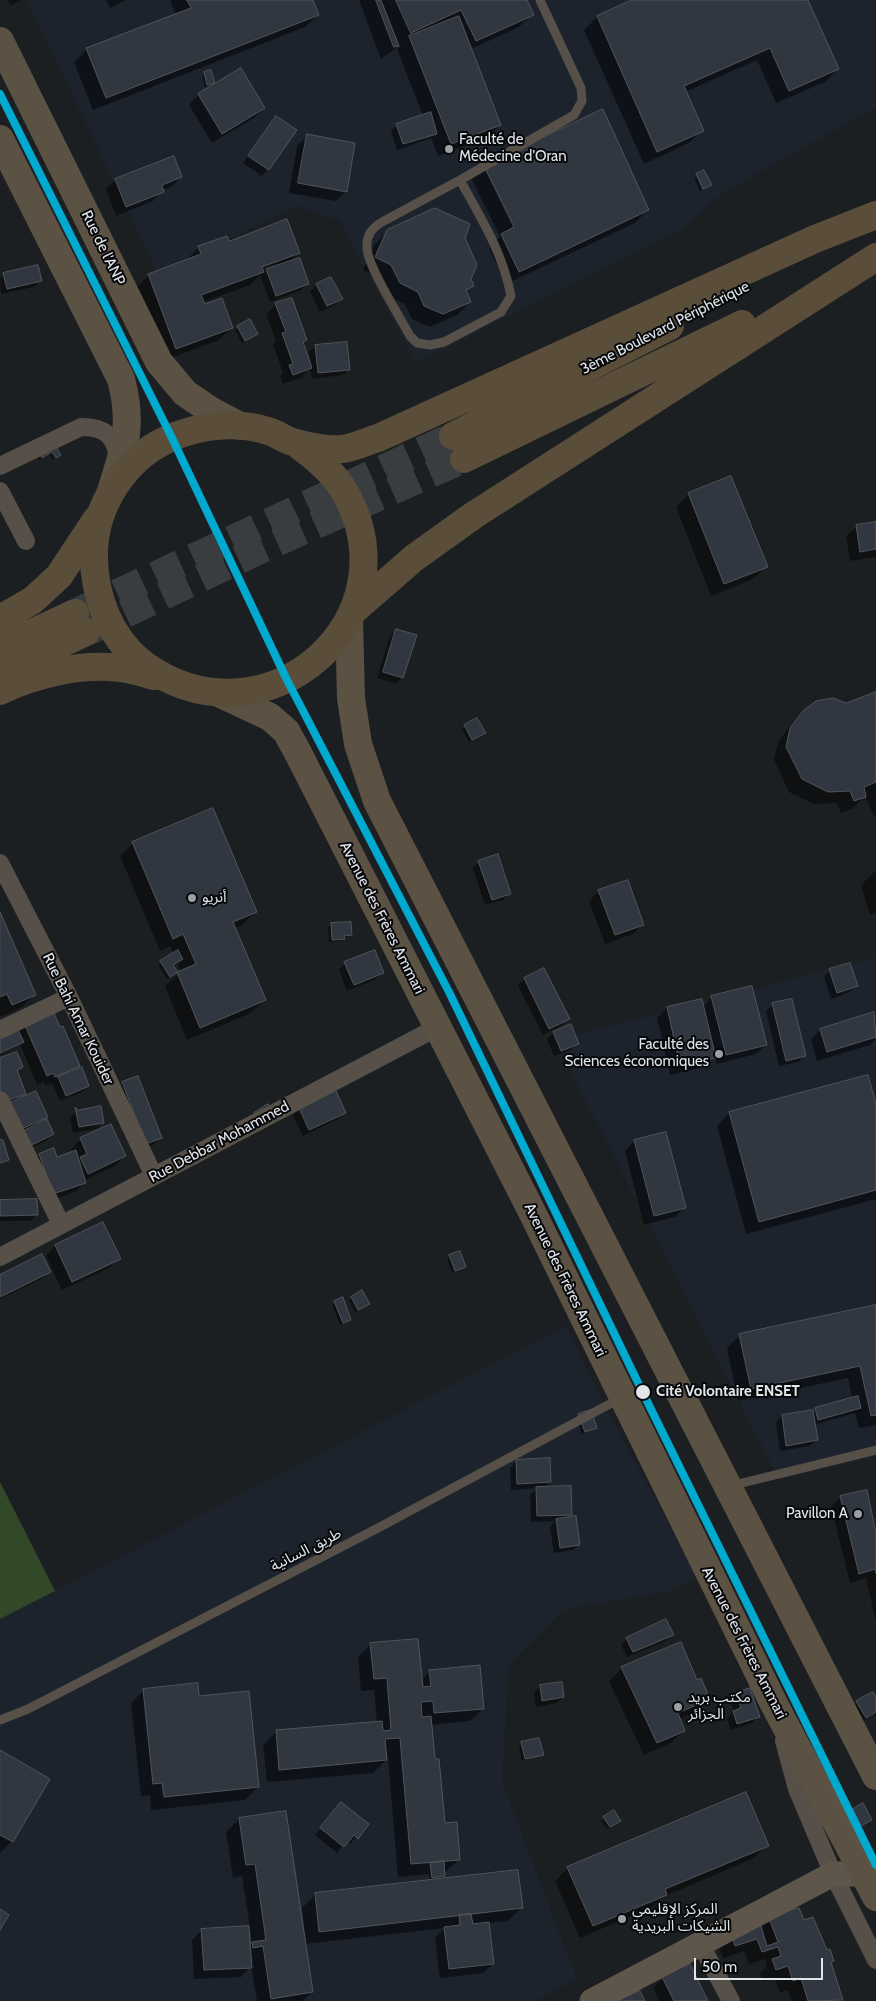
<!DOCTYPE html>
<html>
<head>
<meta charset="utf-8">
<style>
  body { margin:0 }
  #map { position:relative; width:876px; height:2001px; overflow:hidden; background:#1c1f22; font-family:Cabin,sans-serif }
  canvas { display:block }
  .scale { position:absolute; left:694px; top:1958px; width:129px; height:22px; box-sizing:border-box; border:2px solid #e1e4e9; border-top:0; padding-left:6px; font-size:15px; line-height:18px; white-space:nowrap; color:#e1e4e9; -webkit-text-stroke:4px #06080a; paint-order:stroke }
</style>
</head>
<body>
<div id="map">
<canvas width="876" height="2001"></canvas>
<div class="scale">50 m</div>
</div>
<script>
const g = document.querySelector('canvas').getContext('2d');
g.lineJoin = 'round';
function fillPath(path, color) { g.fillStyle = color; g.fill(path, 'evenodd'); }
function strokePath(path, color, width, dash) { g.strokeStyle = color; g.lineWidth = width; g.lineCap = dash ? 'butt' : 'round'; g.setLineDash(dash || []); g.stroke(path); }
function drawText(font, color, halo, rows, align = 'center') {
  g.font = font + ' Cabin,"Noto Sans Arabic",sans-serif'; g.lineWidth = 4; g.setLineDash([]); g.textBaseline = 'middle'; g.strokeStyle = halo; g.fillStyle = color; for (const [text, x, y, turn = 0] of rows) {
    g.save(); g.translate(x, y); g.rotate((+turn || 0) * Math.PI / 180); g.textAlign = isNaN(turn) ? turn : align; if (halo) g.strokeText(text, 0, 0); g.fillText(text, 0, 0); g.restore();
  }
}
const built = new Path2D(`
  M27 0H876V107L726 191 681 229 416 363 340 221 298 206 158 274Z
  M876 957V1456L779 1480 555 1040Z
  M566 1326 603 1403 697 1576 670 1591 563 1610 509 1665 502 1782 577 1979 535 2001H0V1619Z`);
const green = new Path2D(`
  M0 1482 55 1591 0 1619Z`);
const shadow = new Path2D(`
  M8 0H21L11 5Z
  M106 0H126L110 8Z
  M170 0H312L318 15 305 27 93 110 74 62 87 49 176 15Z
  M359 0H526L532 14 519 27 471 49 500 125 487 138 438 156 431 138 397 150 391 131 397 125 423 116 397 49 403 43 381 59Z
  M635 0H807L838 69 825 82 776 103 757 60 685 92 702 130 689 143 644 164 584 30 597 17Z
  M240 70 264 108 254 118 212 143 189 105 198 95Z
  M204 74 213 82 205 87 202 76Z
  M276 117 268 169 262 176 243 163Z
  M307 136 346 191 336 201 289 193 297 146Z
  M485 167 648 210 635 223 506 284 489 248 500 237 472 180Z
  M704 172 710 185 700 191 694 178Z
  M181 177 171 187 162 190 153 201 116 216 106 189 115 180Z
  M388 231 464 238 472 286 465 292 470 302 457 315 430 327 412 319 405 304 387 296 379 277 363 270 375 244Z
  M229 242 298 253 288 263 308 284 301 290 270 302 260 275 250 285 203 302 231 328 219 340 163 361 136 288 149 275 186 260 199 247Z
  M4 275 40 280 34 287 1 294 0 278Z
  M331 278 341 298 335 305 320 312 310 292 316 285Z
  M276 304 305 340 302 343 310 363 309 352 315 346 349 369 343 375 312 379 310 368 301 378 283 384 280 376 283 373 273 344 276 341 266 314Z
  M250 321 257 334 242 343 235 330Z
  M52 444 59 455 53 460 49 454 39 460 36 455Z
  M689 494 766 566 753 579 711 596 676 507Z
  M876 524V557L850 561 846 536 856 527Z
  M397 630 415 636 402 678 396 684 377 678 390 636Z
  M876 694V816H874L865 796 852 809 841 813 837 803 814 804 789 792 774 760 778 742 790 726 803 712 846 704Z
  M477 720 482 735 469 742 462 729Z
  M133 843 255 912 242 925 234 929 264 1000 251 1013 187 1040 165 986 181 972 177 963 172 966 176 972 167 979 158 965 174 954 170 946 160 951 120 856Z
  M479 862 509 893 503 900 485 905 473 868Z
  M874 872H876V913L870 915 861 885Z
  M599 891 643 924 633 934 605 944 589 901Z
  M0 915 35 994 22 1007 0 1017Z
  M331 924 351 935 341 941 329 942 328 927Z
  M345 963 382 973 376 979 347 991 339 970Z
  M544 970 568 1019 562 1025 543 1035 518 986 524 979Z
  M830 970 856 986 850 992 831 999 824 977Z
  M712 997 766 1045 756 1054 717 1064 715 1057 704 1067 670 1075 657 1018 667 1008 702 1001 703 1006Z
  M773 1005 804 1056 798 1062 779 1066 766 1011Z
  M873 1014 876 1023V1039L870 1045 817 1061 811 1039 820 1030Z
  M25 1024 78 1066 71 1073 88 1086 82 1092 60 1101 52 1083 45 1086 44 1082 37 1085 20 1044 0 1055V1028Z
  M570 1026 577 1043 571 1050 554 1056 547 1039 553 1033Z
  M0 1059 21 1067 16 1072 24 1093 17 1101 46 1116 38 1125 53 1133 47 1140 21 1153 29 1130 28 1128 11 1136 0 1112Z
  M123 1083 161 1138 154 1144 140 1150 117 1090Z
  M300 1109 344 1113 338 1119 303 1136 293 1115Z
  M876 1109V1199L746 1234 717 1126 729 1113Z
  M76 1112 102 1123 96 1129 73 1133 70 1118Z
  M81 1139 125 1156 115 1166 84 1180 85 1182 75 1192 43 1203 30 1165 39 1155 56 1158 73 1153 71 1149Z
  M634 1141 684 1208 675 1217 644 1225 625 1151Z
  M0 1201 36 1215 30 1221H0Z
  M102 1224 119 1258 109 1268 62 1290 46 1256 55 1246Z
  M450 1256 464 1266 452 1273 447 1259Z
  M49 1271 43 1278 0 1299V1276Z
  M351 1298 369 1304 355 1312 349 1300Z
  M342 1299 350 1319 340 1325 332 1305Z
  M876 1307V1425L859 1428 855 1413 814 1425 816 1440 810 1446 780 1451 776 1422 782 1416 811 1413 816 1409 852 1399 848 1378 738 1401 727 1348 740 1335Z
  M579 1415 596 1428 582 1434 576 1418Z
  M516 1461 550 1482 543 1488 571 1515 566 1519 579 1544 573 1550 554 1553 550 1527 555 1521 531 1522 530 1495 537 1488 511 1490 510 1468Z
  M841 1497 876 1538V1622L866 1578 850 1583 831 1506Z
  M672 1635 666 1641 627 1657 621 1645 627 1639Z
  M371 1644 421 1680 430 1671 483 1709 470 1721 431 1725 444 1825 459 1860 444 1873 439 1880 521 1908 508 1921 488 1923 493 1964 483 1973 440 1978 435 1938 445 1928 305 1944 312 1992 303 2001H257L251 1966 241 1977 194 1979 192 1940 202 1930 250 1928 242 1876 233 1878 226 1832 239 1819 302 1927H304L302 1908 315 1895 430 1881 429 1874 398 1877 388 1758 373 1773 267 1782 263 1745 276 1732 377 1723 374 1690 361 1691 358 1657ZM250 1930 252 1944 249 1947 248 1931Z
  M622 1668 697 1681 709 1699 696 1712 679 1719 684 1730 671 1743 644 1755 609 1681Z
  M540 1686 563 1697 557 1703 536 1707 534 1693Z
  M144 1690 198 1697 258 1787 245 1800 151 1810 150 1795 141 1796 131 1703Z
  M749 1690 758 1716 752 1723 731 1730 727 1718 734 1711 730 1701 736 1694Z
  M876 1699V1713L859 1723 851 1708 857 1702Z
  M522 1744 542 1754 522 1761 519 1746Z
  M0 1751 12 1841 0 1853Z
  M335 1810 368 1824 350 1844 347 1841 337 1853 315 1835Z
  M854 1810 870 1820 858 1828 851 1813Z
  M604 1818 616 1823 607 1829 601 1821Z
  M767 1845 754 1858 663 1897 652 1907 580 1938 555 1881 568 1868Z
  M770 1919 803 1922 817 1934 820 1933 826 1952 833 1961 830 1964 842 2000 841 2001H792L788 1990 780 1993 775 1978 763 1982 760 1973 767 1966 765 1959 749 1964 744 1951 723 1958 715 1937 760 1928Z
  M663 1978 706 2001H660L653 1988Z`);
const building = new Path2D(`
  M187 0H313L319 15 106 98 86 48 191 8Z
  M376 0H381L399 46 394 47Z
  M396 0H527L534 15 476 41 461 10 411 33Z
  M632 0H808L839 69 789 91 770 48 684 86 704 131 657 152 597 16Z
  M459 16 501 125 451 144 409 36Z
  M241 68 265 108 222 134 198 94Z
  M211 70 215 83 207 85 204 72Z
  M603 109 649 210 519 272 501 234 514 227 484 166Z
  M431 112 437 134 403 144 396 124Z
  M276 116 297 130 269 170 248 156Z
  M307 134 355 143 347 192 298 183Z
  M174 156 182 177 162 185 164 192 126 207 115 179Z
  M704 170 712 185 703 189 696 174Z
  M435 208 470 224 465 238 477 265 471 279 474 286 466 290 471 302 443 314 424 306 418 292 400 283 391 265 375 257 387 230Z
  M287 219 300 253 262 267 264 272 201 295 205 304 222 298 233 328 176 349 148 274 201 254 198 246 227 236 229 241Z
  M300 258 309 284 276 296 266 269Z
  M38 265 42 281 7 289 3 273Z
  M331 277 343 299 327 306 316 284Z
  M292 298 307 340 303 342 312 368 293 375 289 365 293 364 282 333 286 332 275 303Z
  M250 319 258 334 245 341 237 326Z
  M347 342 350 370 318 373 315 345Z
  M53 442 61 455 56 458 52 452 42 458 38 452Z
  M731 476 768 567 724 584 688 493Z
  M876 522V549L860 552 856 525Z
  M396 629 417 635 403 678 383 672Z
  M876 692V782L864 787 866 797 854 801 850 791 828 792 802 779 786 747 790 728 803 711 816 701 833 698 846 703Z
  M477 718 486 733 472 740 464 725Z
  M213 808 257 912 233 922 266 1000 200 1028 177 972 196 964 183 934 173 939 132 842Z
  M498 854 511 894 492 900 478 861Z
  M628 880 644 925 615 935 598 890Z
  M0 912 36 995 12 1005 7 994 0 997Z
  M351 922 352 935 344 936 345 939 332 940 331 923Z
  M178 950 183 959 173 965 178 972 170 977 160 961Z
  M375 950 384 973 354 985 344 962Z
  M850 963 858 986 837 993 829 969Z
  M544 968 570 1019 549 1029 524 978Z
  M752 986 767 1045 726 1055 711 996Z
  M702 999 716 1058 680 1066 667 1007Z
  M792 999 806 1056 786 1061 772 1003Z
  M53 1011 60 1027 63 1026 80 1066 55 1077 53 1073 47 1076 24 1023Z
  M874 1012 876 1037 827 1052 820 1029Z
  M13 1020 24 1042 0 1053V1027Z
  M571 1024 579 1044 561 1051 553 1032Z
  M17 1052 23 1067 17 1070 26 1094 3 1102 0 1094V1058Z
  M82 1067 89 1086 66 1096 58 1077Z
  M868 1075 876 1104V1190L759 1222 729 1112Z
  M138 1076 162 1138 146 1144 122 1082Z
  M36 1091 48 1117 17 1131 5 1105Z
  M336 1091 346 1113 309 1130 299 1108Z
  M268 1104 273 1112 259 1120 254 1113Z
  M101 1106 104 1123 79 1127 75 1107 78 1110Z
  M47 1119 54 1134 28 1147 20 1133Z
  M111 1124 126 1156 88 1174 80 1157 87 1154 80 1138Z
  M666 1132 686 1208 654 1216 634 1140Z
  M0 1139 3 1140 9 1160 0 1163Z
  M54 1148 57 1157 76 1150 86 1183 53 1194 39 1154Z
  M37 1199 38 1215 0 1216V1200Z
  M103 1222 121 1259 72 1282 55 1245Z
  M460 1251 466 1267 455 1271 449 1255Z
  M42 1254 51 1272 0 1297V1275Z
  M362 1290 370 1304 358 1310 351 1297Z
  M343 1297 351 1320 343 1323 334 1301Z
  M876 1305V1415L871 1416 860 1366 751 1389 739 1334Z
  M858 1396 861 1408 818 1420 815 1408Z
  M591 1410 597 1428 585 1432 578 1414Z
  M813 1410 818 1440 786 1446 782 1415Z
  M550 1458 551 1482 517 1484 516 1460Z
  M571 1486 572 1515 537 1516 536 1487Z
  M867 1490 876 1533V1573L875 1569 859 1574 840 1496Z
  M576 1516 580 1545 560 1548 556 1519Z
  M666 1619 674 1635 633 1652 626 1638Z
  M418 1639 423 1687 431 1686 429 1670 480 1665 484 1709 434 1713 433 1701 421 1702 422 1717 431 1716 435 1759H439L445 1823 457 1822 460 1860 411 1864 400 1738 385 1739 387 1760 279 1770 276 1730 382 1721 383 1731 391 1730 387 1678 374 1679 370 1643Z
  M681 1642 697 1680 701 1678 710 1699 678 1713 685 1731 657 1743 621 1667Z
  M562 1682 564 1697 542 1701 540 1685Z
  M198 1683 199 1696 249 1691 259 1787 164 1797 162 1783 153 1784 143 1689Z
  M750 1688 760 1717 737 1724 733 1711 741 1708 736 1693Z
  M873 1692 876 1697V1712L866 1718 856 1701Z
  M539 1738 544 1755 525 1759 521 1742Z
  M0 1750 50 1779 13 1842 0 1835Z
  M746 1792 769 1846 665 1889 667 1895 593 1926 567 1867Z
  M341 1802 369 1824 358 1839 354 1835 344 1847 320 1828Z
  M863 1803 872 1820 861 1826 853 1809Z
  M614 1810 621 1821 610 1827 603 1817Z
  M286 1811 313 1992 271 1999 263 1946 253 1948 252 1942 266 1940 255 1864 246 1865 239 1818Z
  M444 1861 445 1876 432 1878 430 1863Z
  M518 1870 523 1908 319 1932 315 1893Z
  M799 1908 804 1920 813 1917 827 1950 830 1949 834 1961 831 1962 843 2000 808 2001 801 1978 793 1981 788 1966 776 1970 772 1959 781 1956 778 1947 762 1952 757 1939 735 1946 728 1923 757 1913 767 1946 778 1942 769 1918Z
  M0 1909 9 1915 0 1930Z
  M471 1914 473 1924 489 1922 494 1964 449 1969 444 1927 460 1925 459 1915Z
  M249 1926 252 1968 204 1970 201 1929Z
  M690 1964 708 2001H674L662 1977Z
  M640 1991 645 2001H616Z`);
const highwayTunnel = new Path2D(`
  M79 611 453 436
  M87 632 262 549 464 459`);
const lane = new Path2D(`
  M460 180C481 218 503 253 511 296L501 312 444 342 430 345 417 343 410 336C400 317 368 267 367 248 366 235 372 228 382 222L460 180 574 115 582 101 581 88 540 0
  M730 1486 876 1450
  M0 1720 28 1709 378 1528 621 1398`);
const street = new Path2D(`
  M0 466 81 427C104 427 116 435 118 460
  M0 491 26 541
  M0 863 69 997 154 1176
  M0 1030 69 997
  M0 1100 61 1224
  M0 1257 438 1027
  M784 1741 797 1789 833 1874 876 1960
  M700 1943 731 2001`);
const secondary = new Path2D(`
  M592 2001 833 1874H864L876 1872`);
const primary = new Path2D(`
  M0 41 159 362 185 393 210 410 240 426
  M0 139 121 379C133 424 125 448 111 491
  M349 620 351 698 358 744 377 801 876 1776
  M221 694 270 717 286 731 298 753 531 1210 774 1704 876 1897`);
const highway = new Path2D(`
  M453 436 670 326
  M297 444C314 457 331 470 343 489 419 617 268 751 146 666 110 640 93 595 94 552 95 506 124 460 166 440 198 425 237 420 271 432 279 435 287 441 296 443 309 447 329 450 342 449 354 448 367 441 378 438L815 239 876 215
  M464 459 742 324
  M352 612 414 558 474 515 876 257
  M0 619 33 600 59 576 96 520
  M0 648 75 613
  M0 672 86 632
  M0 691C35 674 81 663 120 668 131 669 143 673 154 676`);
const tram1 = new Path2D(`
  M0 94 172 438 287 680 450 994 643 1393 876 1865`);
const markers = [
  [449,149,5,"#9c9fa3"],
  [192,898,5,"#9c9fa3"],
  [719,1054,5,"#9c9fa3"],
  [643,1392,8,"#e1e4e9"],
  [858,1514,5,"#9c9fa3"],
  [678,1707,5,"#9c9fa3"],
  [622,1919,5,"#9c9fa3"]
];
const poiNames = [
  ["Faculté de",459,140],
  ["Médecine d'Oran",459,157],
  ["أنريو",202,898],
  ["Faculté des",709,1045,"right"],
  ["Sciences économiques",709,1062,"right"],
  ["Pavillon A",848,1514,"right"],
  ["مكتب بريد",688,1698],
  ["الجزائر",688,1715],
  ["المركز الإقليمي",632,1910],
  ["الشيكات البريدية",632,1927]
];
const streetNames = [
  ["Rue de l'ANP",103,248,64],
  ["3ème Boulevard Périphérique",665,328,-27],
  ["Avenue des Frères Ammari",382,918,63],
  ["Rue Bahi Amar Kouider",78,1019,64],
  ["Rue Debbar Mohammed",219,1142,-28],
  ["Avenue des Frères Ammari",565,1280,64],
  ["طريق السانية",306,1550,-27],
  ["Avenue des Frères Ammari",744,1643,63]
];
const stopNames = [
  ["Cité Volontaire ENSET",656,1392]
];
fillPath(built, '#1c232d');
fillPath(green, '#314829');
fillPath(shadow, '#0007');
fillPath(building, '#303740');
strokePath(building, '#525558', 1);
strokePath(highwayTunnel, '#3a3d40', 28, [28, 14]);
strokePath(lane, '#565048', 9);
strokePath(street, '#565048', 18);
strokePath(secondary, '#5e554b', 25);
strokePath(primary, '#5c5244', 28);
strokePath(highway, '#5a4e3b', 28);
strokePath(tram1, '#00a9ce', 8);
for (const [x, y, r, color] of markers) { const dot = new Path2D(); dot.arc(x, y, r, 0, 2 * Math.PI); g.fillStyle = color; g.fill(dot); strokePath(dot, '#06080a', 2); }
drawText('15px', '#e1e4e9', '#06080a', poiNames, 'left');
drawText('15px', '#e1e4e9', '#06080a', streetNames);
drawText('bold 15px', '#e1e4e9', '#06080a', stopNames, 'left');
</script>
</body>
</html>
